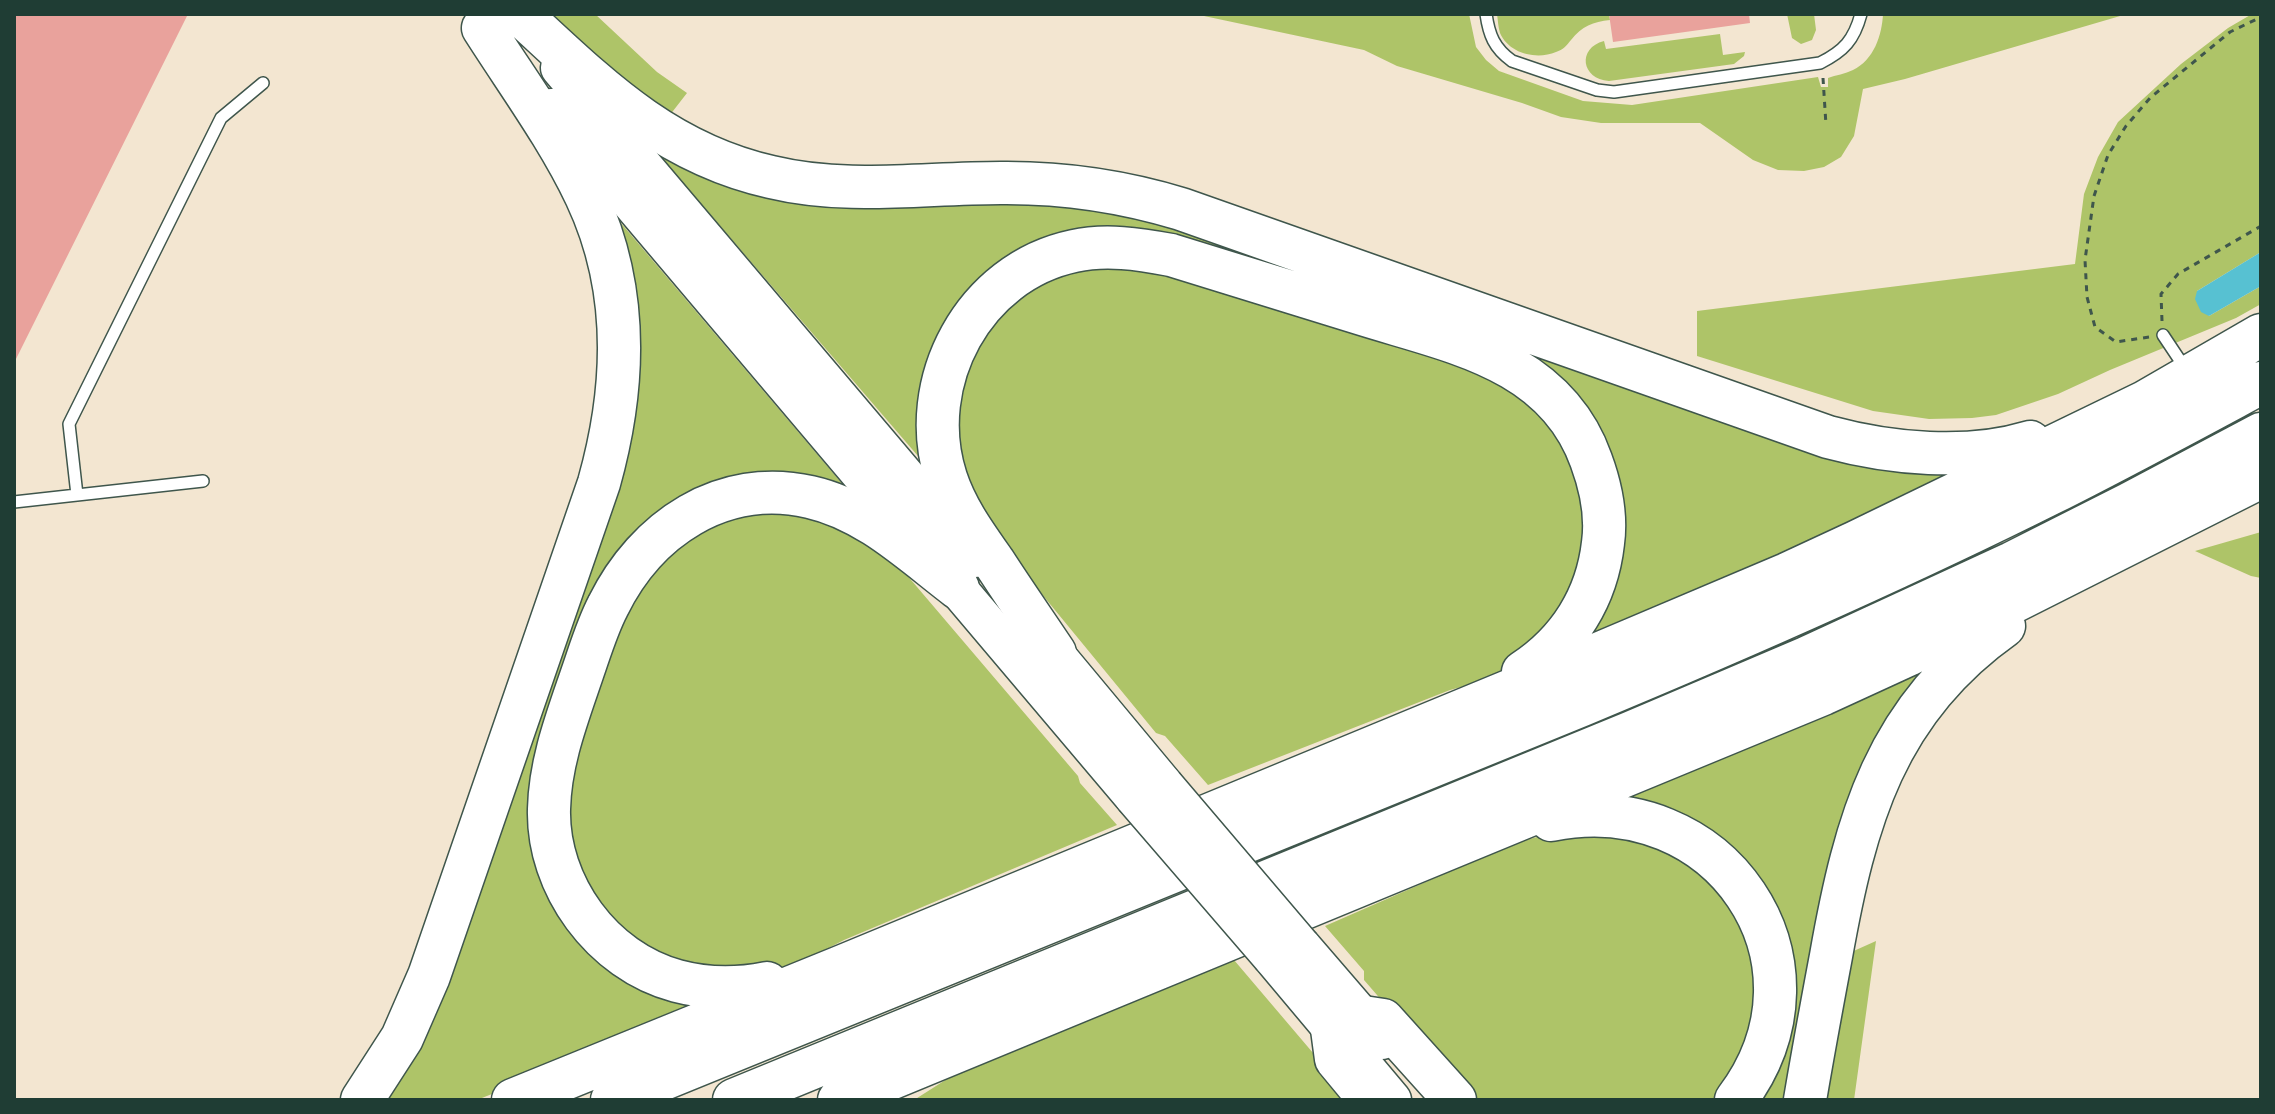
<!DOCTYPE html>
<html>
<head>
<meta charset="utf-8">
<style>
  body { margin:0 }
  #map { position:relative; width:2275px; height:1114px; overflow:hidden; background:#f3e6d1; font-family:Pangolin,sans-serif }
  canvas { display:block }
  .frame { position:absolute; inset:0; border:16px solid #1f3d34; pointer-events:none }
</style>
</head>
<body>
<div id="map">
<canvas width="2275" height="1114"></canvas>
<div class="frame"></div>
</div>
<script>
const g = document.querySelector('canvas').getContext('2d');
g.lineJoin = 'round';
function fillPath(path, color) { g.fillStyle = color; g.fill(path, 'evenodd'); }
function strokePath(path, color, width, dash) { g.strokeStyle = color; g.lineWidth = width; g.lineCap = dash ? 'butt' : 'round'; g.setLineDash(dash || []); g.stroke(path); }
const green = new Path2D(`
  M549 14H595L657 72 687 93 666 120Z
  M1204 14H1469L1476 47 1486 60 1499 71 1583 101 1632 105 1818 77 1821 87H1828V78C1836 75 1845 74 1853 70 1874 60 1882 35 1883 14H2127L1905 79 1863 89 1854 136 1841 157 1824 167 1804 171 1778 170 1753 160 1700 123H1601L1561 117 1522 103 1397 66 1364 50 1204 16Z
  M1497 14H1609L1610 20C1593 22 1582 26 1571 40 1567 45 1563 50 1556 52 1537 60 1509 54 1500 33 1498 27 1498 20 1497 14Z
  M1787 14H1814L1816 30 1812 40 1801 44 1792 38Z
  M2252 14H2261V252L2197 291 2209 316 2261 286V304L2236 318 2110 370 2058 394 1996 415 1972 418 1929 419 1873 411 1697 356V311L2075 264 2084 194 2098 157 2118 122 2181 64 2228 28Z
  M1720 34 1723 55 1745 52 1744 56 1734 64 1609 81C1581 79 1577 48 1604 41L1606 49Z
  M653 148 1116 209 1988 464 1566 656 1595 621 1581 409 1233 259 999 272 930 470Z
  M609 209 856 500 650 522 541 869 717 1003 477 1100H382L597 524Z
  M1160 264 1459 356 1536 398 1587 478 1581 588 1498 677 1450 690 1208 785 1165 736 1156 733 990 531 950 435 969 343 1055 269Z
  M733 510 829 515 900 567 1078 776 1080 783 1117 825 844 940 809 958 778 970 711 978 622 937 565 848 570 749 639 571Z
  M2261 532V578L2251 576 2195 551Z
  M1936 652 1920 689 1794 1100H1753L1780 936 1606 802Z
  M1563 830 1668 840 1745 917 1762 1013 1721 1100H1468L1364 980V971L1325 926 1515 843Z
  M1876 941 1854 1100H1811L1838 958Z
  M1234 960 1353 1100H914L947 1079Z`);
const water = new Path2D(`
  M2261 252V286L2209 316 2201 312 2195 299 2197 291Z`);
const building = new Path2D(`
  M14 14H188L14 363Z
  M1609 14H1749L1750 23 1613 42Z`);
const path = new Path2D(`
  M1823 78 1826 125
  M2162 321 2161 294 2178 274 2261 226
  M2149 337 2116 342 2095 327 2087 297 2085 260 2094 196 2108 155 2126 126 2150 98 2230 32 2261 17`);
const service = new Path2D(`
  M1486 14C1489 35 1494 48 1512 61L1597 90 1614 92 1820 63C1844 51 1854 40 1861 14
  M2163 335 2187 371
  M77 495 69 424 221 118 263 83
  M14 502 203 481`);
const trunk = new Path2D(`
  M560 68 975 558
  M551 108 1134 797
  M1035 630 1164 785
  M1301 946 1382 1040
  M1272 957 1392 1100`);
const motorway = new Path2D(`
  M520 14C598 86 664 153 771 177 850 196 928 182 1007 183 1066 183 1125 192 1181 209L1828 437C1891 454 1967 461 2030 442
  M1055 653C1035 623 1014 593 994 562 975 535 956 509 946 478 915 382 974 272 1074 251 1106 244 1139 249 1171 255 1234 274 1298 294 1362 314 1451 342 1555 359 1591 460 1601 487 1607 514 1603 543 1597 597 1569 642 1523 672
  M1551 820C1719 785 1841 961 1736 1100
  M767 983C737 989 707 989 677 981 602 961 547 885 549 809 550 762 567 718 582 674 590 651 597 627 608 606 646 529 722 477 810 497 868 510 912 553 958 588
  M1363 1017 1383 1020 1455 1100
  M1332 1029 1336 1059 1370 1100
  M362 1100 402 1038 429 976 599 483C626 387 629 287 586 196 558 137 518 83 483 28
  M513 1100 838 968 1565 668 1787 574 1856 542 2145 402 2261 335
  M612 1100 1582 705C1741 639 1898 570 2052 493 2122 458 2192 420 2261 383
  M734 1100 1630 733 1806 658 2012 563 2129 504 2261 434
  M839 1100 1823 694 1908 655 2261 477
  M1805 1100C1813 1052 1822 1004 1831 956 1855 821 1885 710 2004 626`);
const trunkBridge = new Path2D(`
  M1164 785 1301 946
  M1134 797 1272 957`);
fillPath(green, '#aec468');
fillPath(water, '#57c1d2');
fillPath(building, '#e9a29c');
strokePath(service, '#3f564c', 14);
strokePath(trunk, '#3f564c', 41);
strokePath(motorway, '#3f564c', 45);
strokePath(path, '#3f564c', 3, [6, 6]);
strokePath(service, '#fff', 11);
strokePath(trunk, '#fff', 38);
strokePath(motorway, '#fff', 42);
strokePath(trunkBridge, '#3f564c', 41, []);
strokePath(trunkBridge, '#fff', 38);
</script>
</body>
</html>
